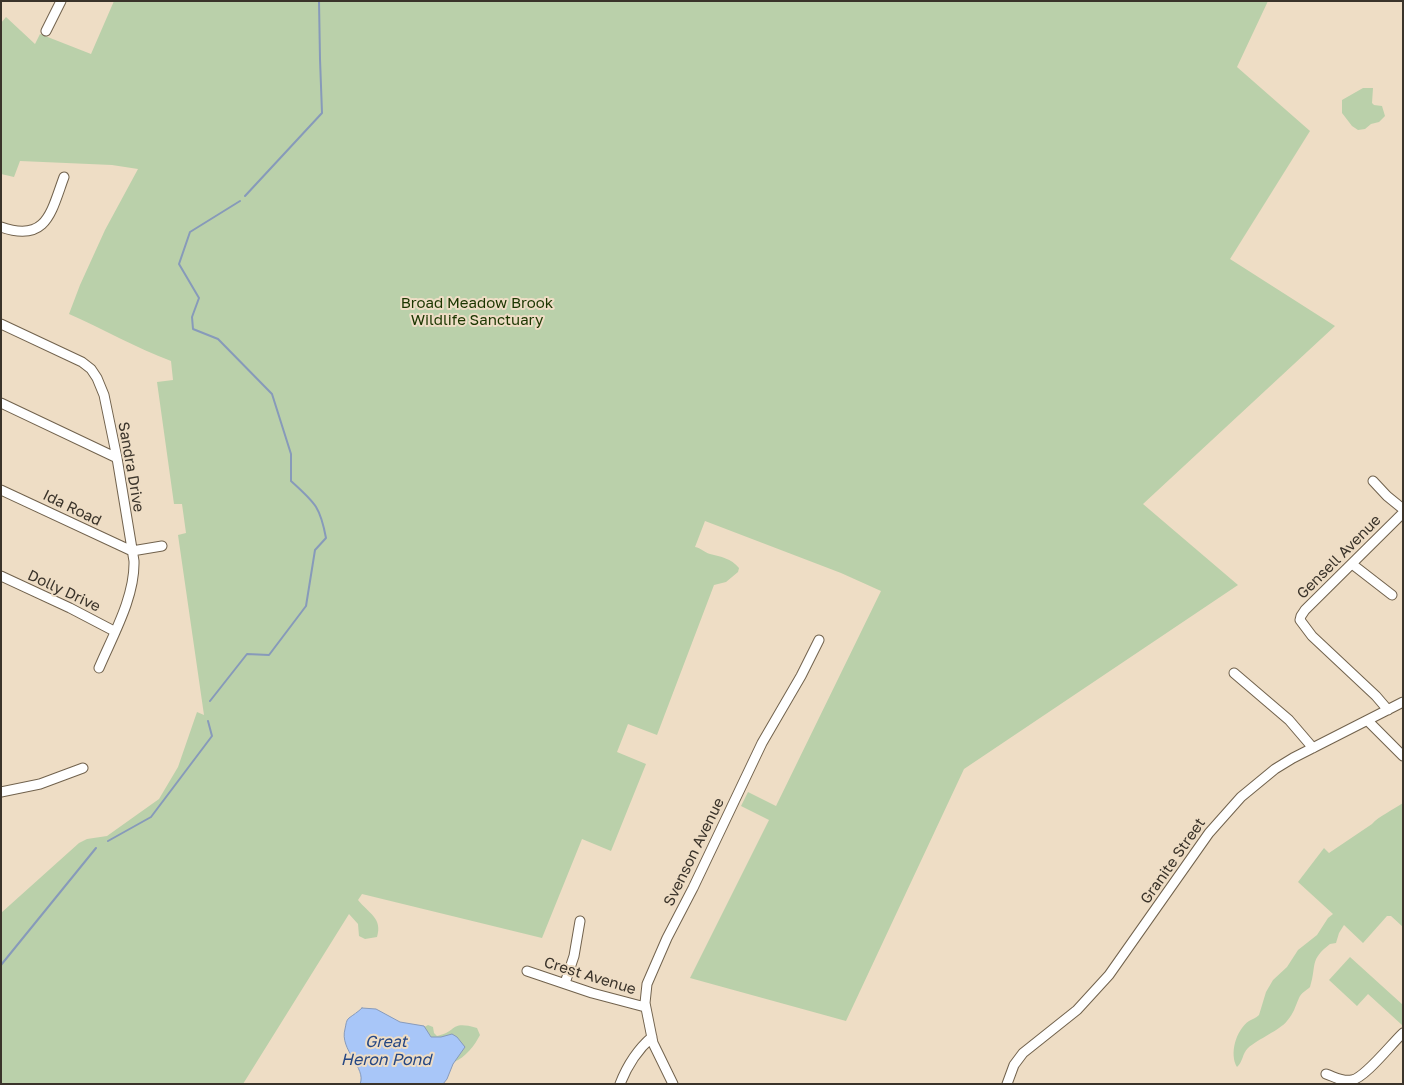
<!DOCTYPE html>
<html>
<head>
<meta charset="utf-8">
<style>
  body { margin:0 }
  #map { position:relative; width:1404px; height:1085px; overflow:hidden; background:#eeddc5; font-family:"Golos Text",sans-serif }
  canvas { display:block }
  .frame { position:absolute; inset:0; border:2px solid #3a332a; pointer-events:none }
</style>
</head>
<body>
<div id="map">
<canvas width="1404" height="1085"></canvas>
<div class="frame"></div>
</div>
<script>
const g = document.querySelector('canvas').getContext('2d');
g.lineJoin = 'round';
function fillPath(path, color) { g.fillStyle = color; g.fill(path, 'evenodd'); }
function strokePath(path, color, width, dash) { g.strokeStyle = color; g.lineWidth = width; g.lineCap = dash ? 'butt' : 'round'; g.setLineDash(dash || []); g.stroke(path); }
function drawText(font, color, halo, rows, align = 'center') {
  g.font = font + ' "Golos Text",sans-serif'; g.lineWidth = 4; g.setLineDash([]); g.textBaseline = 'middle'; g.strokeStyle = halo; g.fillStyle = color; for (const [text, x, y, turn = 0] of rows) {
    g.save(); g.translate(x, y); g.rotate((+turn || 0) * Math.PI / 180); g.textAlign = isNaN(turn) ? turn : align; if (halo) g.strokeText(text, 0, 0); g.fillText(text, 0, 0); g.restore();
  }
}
const green = new Path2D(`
  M114 1H1268L1237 67 1310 131 1230 259 1335 326 1143 504 1238 585 964 769 846 1021 690 978 769 820 741 806 748 792 776 806 881 591 841 573 705 521 695 547C701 548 704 552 710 554 721 557 731 558 739 568L738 572 726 582 714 585 657 735 628 724 617 752 646 764 611 851 582 839 542 938 362 894 358 900C368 913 383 918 377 937L365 939 359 936 358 924 349 914 243 1084H1V913L79 843 87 839 107 836 159 799 178 767 197 712 204 715 178 535 186 533 182 504H174L157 382 173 380 171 361C136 348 103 329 69 314L80 285 105 230 138 169 112 165 20 161 14 177 1 174V23L6 17 35 44 40 34 91 54Z
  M1363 88H1373L1372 103 1374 105 1382 106 1385 116 1379 122 1371 124 1365 129 1358 130 1352 126 1342 113V100Z
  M1403 803V927L1391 916H1387L1363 943 1344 925 1339 933 1336 943 1330 944C1309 960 1317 965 1310 987 1307 990 1301 993 1299 998 1295 1007 1294 1013 1287 1021 1280 1030 1258 1039 1248 1048 1242 1054 1243 1062 1237 1067 1229 1054 1236 1030 1249 1021 1252 1019 1256 1018 1259 1015L1266 992 1273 980 1287 967 1298 950 1317 935 1328 918 1333 914 1298 882 1324 848 1329 853 1372 824C1379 816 1393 810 1403 803Z
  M1350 957 1403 1005 1402 1025 1368 994 1357 1006 1329 980Z
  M382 1016 391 1017 398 1024 419 1030 428 1025 433 1027 434 1033 437 1036C458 1032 449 1020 477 1028L480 1035C475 1045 465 1058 454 1062L452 1066 439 1075 440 1084Z`);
const water = new Path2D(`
  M362 1008 376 1009 400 1022 424 1026 431 1037H441L452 1034 457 1037 465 1047 453 1064 447 1079 443 1084H360C367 1068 339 1050 345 1029 346 1025 346 1020 349 1018 353 1015 358 1012 362 1008Z`);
const stream = new Path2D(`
  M245 196 322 113 320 59 319 1
  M210 701 247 654 269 655 306 606 315 550 326 538C320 506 315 503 291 481V454L272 394 218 339 193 329 192 317 199 298 179 264 190 232 240 201
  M108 841 151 817 212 736 208 721
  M1 965 96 848`);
const minor = new Path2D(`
  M46 31 61 1
  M1 227C47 243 51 212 64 177
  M1 324 82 362 91 369 97 378 104 395 117 458 134 561C135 597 113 635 99 668
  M1 403 117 458
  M1373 481 1387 496 1403 509
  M1 490 132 551 162 546
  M1352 564 1392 595
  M1 576 70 608 114 631
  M1234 673 1289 720 1313 748
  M1388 710 1376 696 1312 636 1300 620 1301 616 1305 610 1403 513
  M1368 721 1403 756
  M1 792 40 784 83 768
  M527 971 592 993 645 1007
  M565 983 574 956 580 921
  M1326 1074C1335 1077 1342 1082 1352 1080 1365 1078 1392 1043 1403 1033
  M620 1084C627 1066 637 1050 652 1037
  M673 1084 653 1043 645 1003 647 984 667 938 693 888 762 743 801 676 819 640
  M1007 1084 1014 1065 1023 1053 1077 1010 1109 975 1209 833 1241 797 1275 769 1293 758 1403 702`);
const parkNames = [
  ["Broad Meadow Brook",477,303],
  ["Wildlife Sanctuary",477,320]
];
const streetNames = [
  ["Sandra Drive",131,467,80],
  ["Ida Road",72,508,26],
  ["Gensell Avenue",1339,557,-45],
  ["Dolly Drive",64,591,25],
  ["Svenson Avenue",694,852,-64],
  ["Granite Street",1173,861,-55],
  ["Crest Avenue",590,976,17]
];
const waterNames = [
  ["Great",386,1042],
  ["Heron Pond",386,1060]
];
fillPath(green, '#bad0aa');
fillPath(water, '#a8c6f8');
strokePath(water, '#879aba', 1);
strokePath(stream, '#879aba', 2);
strokePath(minor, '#71624d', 11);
strokePath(minor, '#fff', 9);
drawText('15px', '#1b3600', '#eeddc5', parkNames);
drawText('15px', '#3a332a', '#eeddc5', streetNames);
drawText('italic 16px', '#264783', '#eeddc5', waterNames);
</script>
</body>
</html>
